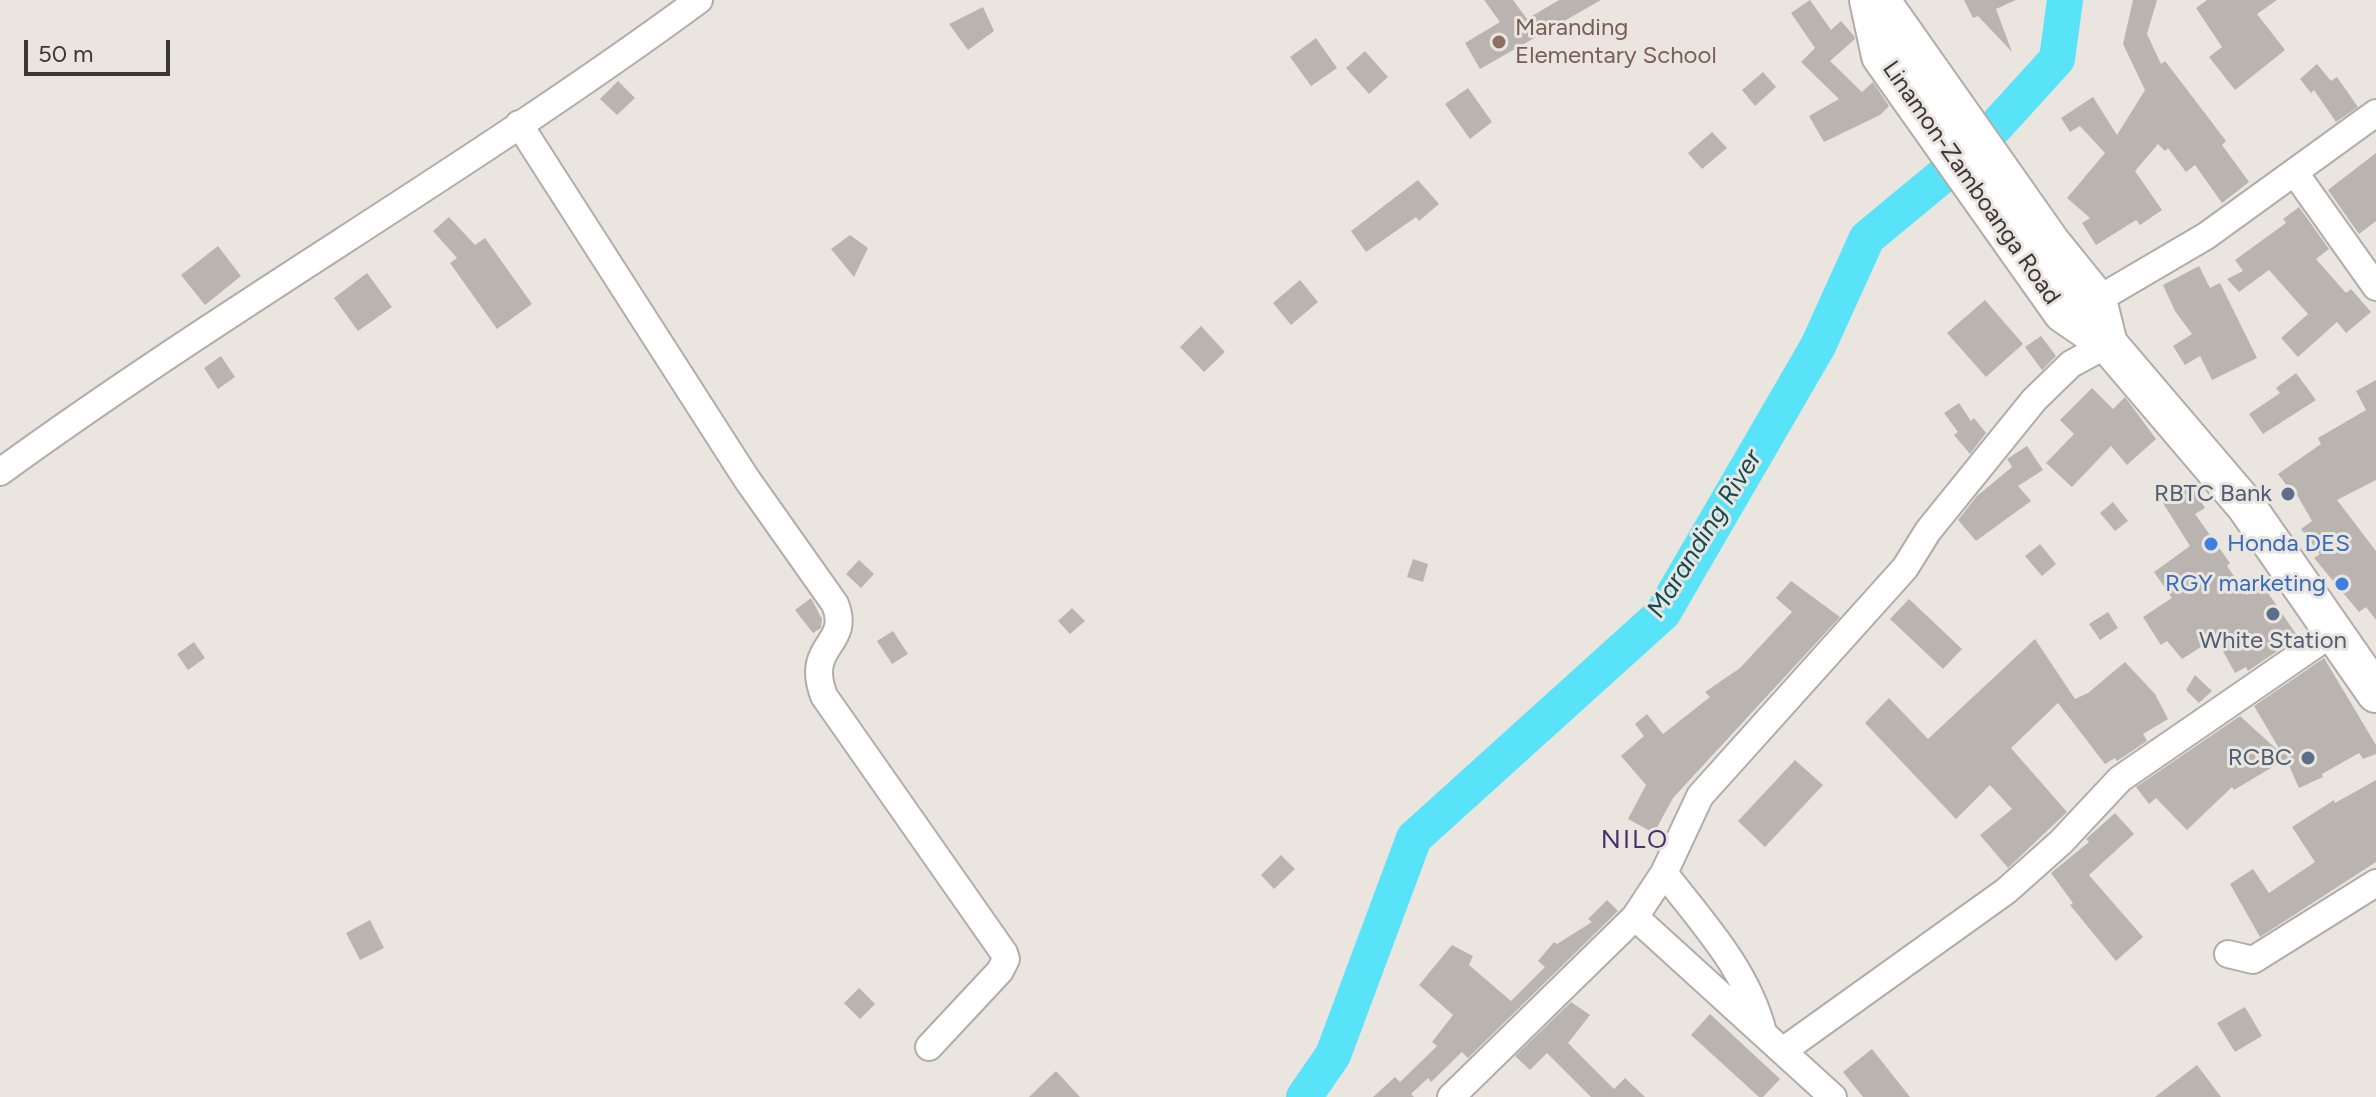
<!DOCTYPE html>
<html>
<head>
<meta charset="utf-8">
<style>
  body { margin:0 }
  #map { position:relative; width:2376px; height:1097px; overflow:hidden; background:#ebe5e0; font-family:Figtree,sans-serif }
  canvas { display:block }
  .scale { position:absolute; left:24px; top:40px; width:146px; height:36px; box-sizing:border-box; border:4px solid #3a3836; border-top:0; padding-left:10px; font-size:24px; line-height:28px; white-space:nowrap; color:#3a3836; -webkit-text-stroke:6px #ebe5e0; paint-order:stroke }
</style>
</head>
<body>
<div id="map">
<canvas width="2376" height="1097"></canvas>
<div class="scale">50 m</div>
</div>
<script>
const g = document.querySelector('canvas').getContext('2d');
g.lineJoin = 'round';
function strokePath(path, color, width, dash) { g.strokeStyle = color; g.lineWidth = width; g.lineCap = dash ? 'butt' : 'round'; g.setLineDash(dash || []); g.stroke(path); }
function fillPath(path, color) { g.fillStyle = color; g.fill(path, 'evenodd'); }
function drawText(font, color, halo, rows, align = 'center') {
  g.font = font + ' Figtree,sans-serif'; g.lineWidth = 6; g.setLineDash([]); g.textBaseline = 'middle'; g.strokeStyle = halo; g.fillStyle = color; for (const [text, x, y, turn = 0] of rows) {
    g.save(); g.translate(x, y); g.rotate((+turn || 0) * Math.PI / 180); g.textAlign = isNaN(turn) ? turn : align; if (halo) g.strokeText(text, 0, 0); g.fillText(text, 0, 0); g.restore();
  }
}
const river = new Path2D(`
  M1304 1097 1333 1055 1414 838 1663 613 1818 346 1867 238 1977 147 2057 59 2065 0`);
const building = new Path2D(`
  M1484 0H1513L1527 19 1559 0H1601L1480 69 1465 43 1500 22Z
  M1810 0 1831 30 1841 21 1854 36 1855 39 1830 61 1862 92 1873 82 1889 106 1880 115 1824 142 1809 116 1839 99 1801 62 1815 48 1791 13Z
  M1964 0H2016L1996 9 2012 52 1978 16 1973 18Z
  M2133 0H2157L2147 34 2161 64 2165 61 2188 91 2226 141 2222 145 2249 182 2222 203 2195 165 2186 172 2168 148 2165 151 2158 144 2135 171 2162 210 2140 225 2136 220 2096 245 2082 223 2090 218 2067 198 2105 153 2080 126 2070 132 2061 118 2093 97 2117 135 2145 90 2123 44Z
  M2207 0H2277L2257 14 2285 50 2235 90 2209 57 2222 47 2196 8Z
  M983 7 994 31 968 50 949 24Z
  M1316 38 1337 68 1311 86 1290 57Z
  M1365 51 1388 77 1369 94 1346 68Z
  M2317 64 2331 81 2337 77 2358 107 2336 122 2314 90 2311 93 2300 79Z
  M1763 72 1776 87 1755 106 1742 90Z
  M618 81 635 98 617 115 600 99Z
  M1468 88 1492 122 1470 139 1445 104Z
  M1712 132 1727 148 1702 169 1688 153Z
  M2376 153V221L2359 234 2328 190Z
  M1418 180 1439 204 1419 221 1416 217 1366 252 1351 231Z
  M2299 207 2329 249 2316 259 2346 293 2351 289 2371 312 2346 333 2337 322 2298 357 2281 338 2308 314 2269 270 2239 292 2227 279 2243 271 2235 260 2286 223 2283 219Z
  M449 217 475 245 485 238 532 304 497 329 450 263 457 258 433 231Z
  M850 235 868 248 854 277 831 249Z
  M218 246 241 276 205 305 181 275Z
  M2199 266 2210 288 2220 283 2257 358 2212 380 2200 356 2185 365 2173 346 2192 334 2175 311 2163 285Z
  M367 273 392 307 358 331 334 298Z
  M1300 280 1318 302 1291 325 1273 303Z
  M1985 300 2023 344 1986 377 1947 333Z
  M1201 326 1225 352 1204 372 1180 347Z
  M2041 336 2056 356 2042 370 2025 347Z
  M221 356 235 377 218 389 204 368Z
  M2296 373 2316 400 2263 434 2249 414 2280 393 2276 388Z
  M2376 380V480L2337 500 2376 551V620L2366 607 2359 612 2314 558 2320 554 2301 529 2312 521 2293 488 2290 490 2278 474 2321 444 2318 438 2366 410 2356 391Z
  M2092 388 2113 409 2125 397 2156 439 2127 465 2111 446 2072 487 2046 463 2074 434 2060 420Z
  M1959 403 1971 421 1974 418 1986 433 1970 454 1954 435 1958 432 1944 413Z
  M2027 446 2043 470 2018 486 2031 501 1976 541 1958 520 1977 496 2012 467 2007 459Z
  M2191 485 2205 508 2195 514 2230 563 2227 566 2247 595 2262 584 2298 637 2248 671 2246 667 2235 673 2219 644 2214 648 2209 642 2182 659 2167 641 2161 645 2143 617 2172 598 2154 572 2190 546 2163 503Z
  M2113 502 2128 521 2115 531 2100 513Z
  M2040 544 2056 564 2042 576 2025 556Z
  M1413 559 1428 564 1423 582 1407 577Z
  M859 560 874 574 861 588 846 574Z
  M1791 581 1840 617 1673 798 1654 833 1628 819 1646 785 1621 756 1644 736 1635 724 1647 714 1663 734 1710 697 1705 692 1740 668 1792 612 1776 598Z
  M811 598 822 619 821 628 813 633 795 610Z
  M1909 599 1962 649 1943 669 1890 619Z
  M1072 608 1085 621 1070 634 1058 621Z
  M2108 612 2118 628 2100 640 2089 624Z
  M893 631 908 654 892 664 877 641Z
  M2035 639 2075 699 2088 693 2125 662 2155 694 2168 719 2143 734 2147 741 2117 761 2115 758 2105 764 2058 703 2011 748 2067 812 2008 868 1980 835 2012 809 1990 785 1956 819 1865 723 1889 698 1928 739Z
  M194 642 205 658 188 670 177 654Z
  M2324 658 2376 745V754L2363 759 2359 753 2322 774 2323 777 2299 788 2286 759 2234 790 2232 787 2187 830 2156 798 2149 804 2136 787 2240 716 2283 755 2254 706Z
  M2195 675 2212 691 2199 703 2186 690Z
  M1795 760 1823 785 1765 847 1738 821Z
  M2376 780V862L2260 937 2230 884 2253 869 2269 893 2315 862 2292 827 2334 800 2335 803Z
  M2115 813 2134 834 2089 875 2143 937 2116 961 2070 905 2073 903 2051 873 2089 842 2086 839Z
  M1281 855 1295 869 1274 889 1261 875Z
  M1607 900 1618 911 1468 1058 1462 1052 1431 1082 1428 1078 1411 1094 1414 1097H1373L1395 1077 1400 1082 1437 1046 1432 1042 1453 1015 1419 985 1452 945 1473 956 1469 965 1511 1001 1545 967 1538 961 1554 942 1557 944 1592 922 1588 919Z
  M370 920 384 948 360 960 346 933Z
  M859 988 875 1004 860 1019 844 1003Z
  M1571 1002 1590 1015 1568 1043 1614 1089 1625 1078 1645 1097H1591L1547 1053 1530 1070 1515 1056Z
  M2245 1007 2262 1036 2235 1052 2217 1023Z
  M1710 1014 1780 1079 1763 1097H1759L1691 1035Z
  M1872 1049 1910 1097H1863L1843 1072Z
  M2197 1065 2221 1097H2155Z
  M1056 1071 1080 1097H1029Z`);
const minor = new Path2D(`
  M519 124 746 478 835 604C852 646 804 643 824 696L1004 953 1006 959 1000 971 929 1047
  M2295 173 2376 287
  M2097 300 2206 236 2376 113
  M0 472C227 307 472 167 699 0
  M1664 873C1703 923 1747 970 1763 1032
  M1635 917 1833 1097
  M2228 954 2253 960 2376 883
  M1784 1050 2006 891 2061 842 2120 779 2335 631
  M1451 1097 1635 917 1664 873 1700 796 1905 568 1928 531 2034 400 2071 364 2108 344`);
const highway = new Path2D(`
  M1869 0 1881 56 2063 313 2108 344 2246 506 2376 693
  M1880 0 2051 243 2097 300 2108 344`);
const markers = [
  [1499,42,8,"#8d6e63"],
  [2288,494,8,"#5c6f8a"],
  [2211,544,8,"#3f7fe0"],
  [2342,584,8,"#3f7fe0"],
  [2273,614,8,"#5c6f8a"],
  [2308,758,8,"#5c6f8a"]
];
const educationNames = [
  ["Maranding",1515,28],
  ["Elementary School",1515,56]
];
const streetNames = [
  ["Linamon-Zamboanga Road",1971,183,55]
];
const serviceNames = [
  ["RBTC Bank",2272,494],
  ["White Station",2273,641,"center"],
  ["RCBC",2292,758]
];
const shopNames = [
  ["Honda DES",2227,544],
  ["RGY marketing",2326,584,"right"]
];
const waterNames = [
  ["Maranding River",1705,534,-58]
];
const neighbourhoodNames = [
  ["NILO",1635,840]
];
strokePath(river, '#58e3f9', 36);
fillPath(building, '#bab4b0');
strokePath(minor, '#b2aca8', 30);
strokePath(highway, '#b2aca8', 42);
strokePath(minor, '#fff', 26);
strokePath(highway, '#fff', 38);
for (const [x, y, r, color] of markers) { const dot = new Path2D(); dot.arc(x, y, r, 0, 2 * Math.PI); g.fillStyle = color; g.fill(dot); strokePath(dot, '#ebe5e0', 3); }
drawText('24px', '#785e54', '#ebe5e0', educationNames, 'left');
drawText('24px', '#3a3836', '#ebe5e0', streetNames);
drawText('24px', '#4e5e75', '#ebe5e0', serviceNames, 'right');
drawText('24px', '#366cbe', '#ebe5e0', shopNames, 'left');
drawText('italic 26px', '#0f4d56', '#ebe5e0', waterNames);
g.letterSpacing = '2px';
drawText('26px', '#47306b', '#ebe5e0', neighbourhoodNames);
g.letterSpacing = '0px';
</script>
</body>
</html>
